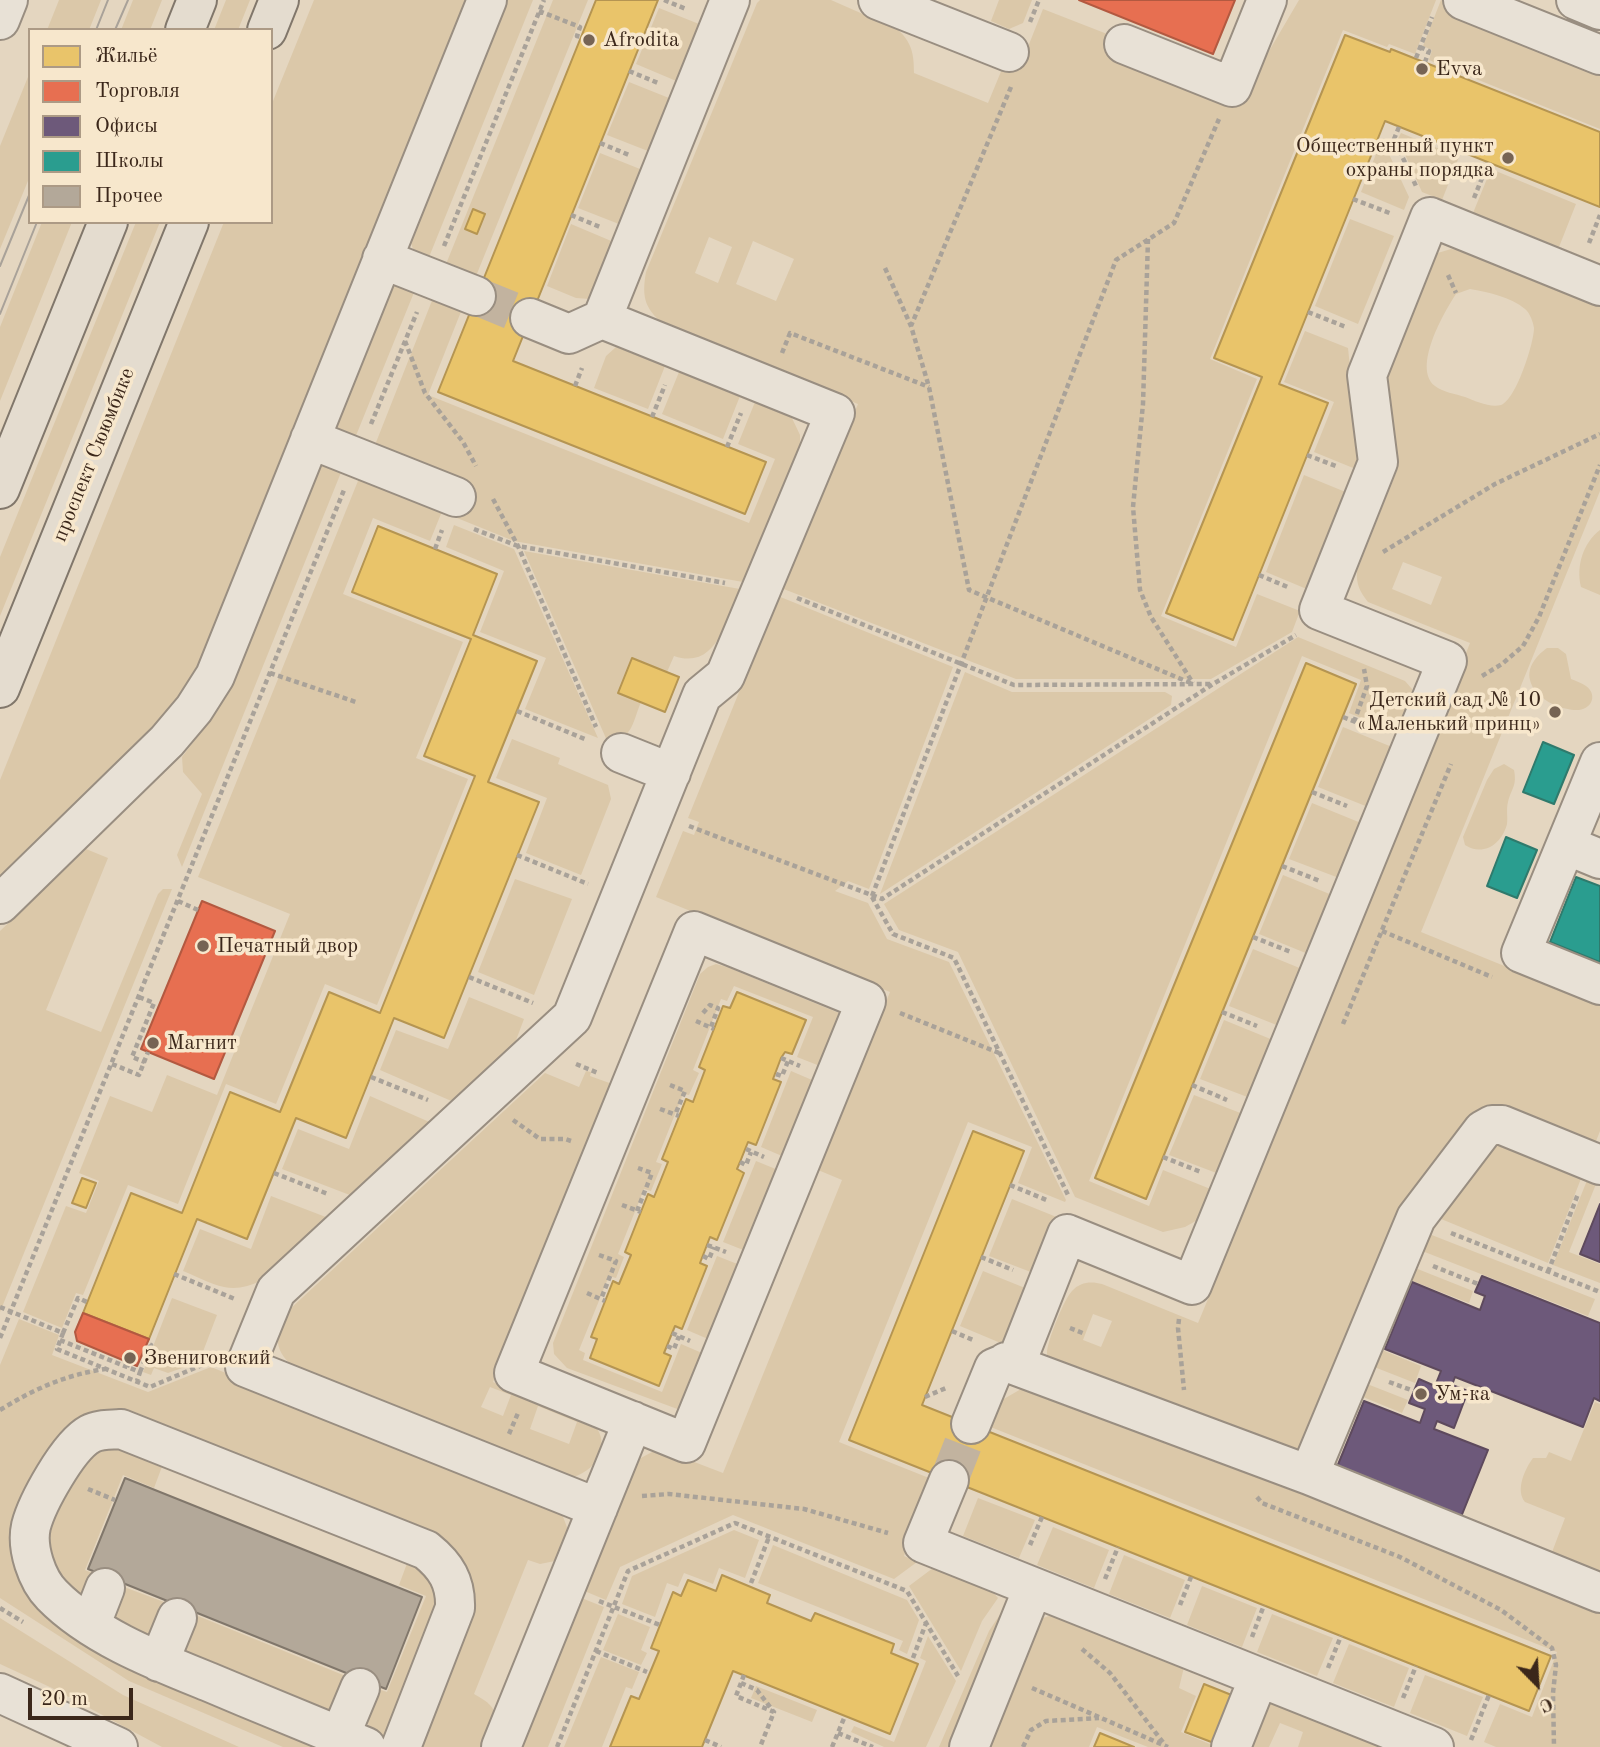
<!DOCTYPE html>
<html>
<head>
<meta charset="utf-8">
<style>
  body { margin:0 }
  #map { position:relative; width:1600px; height:1747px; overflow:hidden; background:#e4d6c0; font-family:"Old Standard TT",serif }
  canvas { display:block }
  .legend { position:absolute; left:28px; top:28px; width:245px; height:196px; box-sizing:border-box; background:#f7e7cc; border:2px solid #ac9a85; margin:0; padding:9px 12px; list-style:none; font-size:21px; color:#3b271a }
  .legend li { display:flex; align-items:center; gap:14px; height:35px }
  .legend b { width:35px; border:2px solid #ac9a85 }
  .north { position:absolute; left:1502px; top:1649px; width:70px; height:70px; -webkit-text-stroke:5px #f7e7cc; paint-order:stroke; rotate:156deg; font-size:19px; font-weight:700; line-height:28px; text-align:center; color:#3b271a }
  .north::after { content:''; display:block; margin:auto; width:24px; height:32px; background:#3b271a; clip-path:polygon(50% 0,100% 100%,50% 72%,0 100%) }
  .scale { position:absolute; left:28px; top:1688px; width:105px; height:32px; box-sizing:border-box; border:4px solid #3b271a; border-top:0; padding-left:9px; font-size:21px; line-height:24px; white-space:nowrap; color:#3b271a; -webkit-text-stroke:5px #f7e7cc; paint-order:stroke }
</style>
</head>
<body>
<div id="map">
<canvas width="1600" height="1747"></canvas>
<ul class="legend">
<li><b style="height:19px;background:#e9c46a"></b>Жильё</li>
<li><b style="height:19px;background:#e76f51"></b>Торговля</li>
<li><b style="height:19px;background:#6d597a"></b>Офисы</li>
<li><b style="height:19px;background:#2a9d8f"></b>Школы</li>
<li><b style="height:19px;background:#b3a899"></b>Прочее</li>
</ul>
<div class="north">С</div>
<div class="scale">20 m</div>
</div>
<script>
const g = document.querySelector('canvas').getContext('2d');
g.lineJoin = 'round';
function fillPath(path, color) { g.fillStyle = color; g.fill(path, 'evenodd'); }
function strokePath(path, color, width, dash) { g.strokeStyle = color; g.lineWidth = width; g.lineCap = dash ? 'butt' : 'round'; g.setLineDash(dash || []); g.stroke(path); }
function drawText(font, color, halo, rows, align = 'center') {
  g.font = font + ' "Old Standard TT",serif'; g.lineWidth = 7; g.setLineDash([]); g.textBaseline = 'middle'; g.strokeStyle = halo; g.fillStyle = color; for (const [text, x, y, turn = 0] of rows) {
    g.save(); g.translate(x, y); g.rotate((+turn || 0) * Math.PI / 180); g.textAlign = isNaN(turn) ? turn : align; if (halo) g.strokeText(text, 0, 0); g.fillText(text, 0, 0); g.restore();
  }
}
const green = new Path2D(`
  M59 0H101L89 30H47Z
  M133 0H162L150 30H121Z
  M226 0H250L238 30H214Z
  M314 0H473L200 673 183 701 0 882V780L224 222H271V106Z
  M503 0H533L427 262 414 251 410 241Z
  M553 0H588L474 281 444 269Z
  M760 0H831L897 29C912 42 914 54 914 73L988 103 1007 57 1022 62 1043 9 1120 39 1238 104 1299 0H1436L1415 54 1389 44 1387 47 1343 30 1210 359 1257 379 1161 616 1236 647 1257 594 1300 611 1292 632 1211 679H1016L781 588 858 404 667 327C646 310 641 300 646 272L757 3ZM709 237 732 247 718 283 695 273ZM753 241 794 259 776 301 736 284Z
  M999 0H1032L1023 23 1009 29 991 21Z
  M1441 0 1600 63V129L1429 60 1432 50 1423 46Z
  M659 8 704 26 681 83 636 64Z
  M30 72V176L0 249V146Z
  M629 82 674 100 653 153 607 135Z
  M1401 133 1459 157 1442 200 1422 192 1398 139Z
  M1382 139 1409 197 1404 210 1361 192Z
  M600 153 645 171 624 226 578 208Z
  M1491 169 1576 204 1559 247 1473 213Z
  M1350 219 1394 236 1358 324 1315 306Z
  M42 222H72L0 401V327Z
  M136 222H160L0 616V557Z
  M571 224 616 243 590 299 576 298 547 286Z
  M1451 249 1464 251 1600 305V491L1421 932 1600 1005V1131L1591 1154 1484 1110 1305 1465 1600 1601V1747H1496L1484 1742 1500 1704 1532 1717 1557 1652 983 1424 1002 1400 1028 1385 1049 1364C1048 1360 1047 1358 1047 1353 1047 1342 1064 1299 1072 1291 1080 1282 1091 1281 1102 1284L1198 1323 1223 1263 1470 643 1368 602C1360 592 1356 584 1357 571L1398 468 1383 361 1431 255ZM1470 289C1488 292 1511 297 1525 309 1530 313 1533 322 1534 328 1534 343 1516 400 1501 405 1490 408 1475 401 1465 397 1456 394 1442 392 1435 386 1412 368 1444 312 1456 294ZM1403 562 1442 577 1431 605 1392 589ZM1093 1314 1112 1321 1101 1347 1083 1340Z
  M399 284 417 285 353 443 333 433 390 288Z
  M435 293 464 304 428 395 749 523 775 459 738 444 755 402 791 416 800 435V445L743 582 514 541 457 518 469 489 373 450Z
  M1305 331 1348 348 1360 465 1358 470 1314 452 1334 402 1284 382Z
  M616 347 665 366 648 409 594 388 606 356Z
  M679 372 740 396 723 439 662 414Z
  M319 460 344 465 182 867 177 855 202 794 183 772 182 757 211 719 231 682Z
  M362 471 445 504 430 541 373 518 343 594 463 642 416 758 468 779 377 1005 325 984 276 1104 226 1084 178 1204 128 1185 83 1295 76 1293 62 1328 23 1312 66 1206 86 1213 99 1181 79 1173 110 1096 152 1112 167 1075 217 1095 290 914 198 877Z
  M1304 475 1348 493 1309 590 1266 572Z
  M454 525 514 549 598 738 525 709 546 658 480 632 504 571 446 547Z
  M1600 530V595L1581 587C1576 566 1583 543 1600 530Z
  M524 551 740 589C727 618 717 671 674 656L667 672 632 658 618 693 641 702C632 724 633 738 608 743Z
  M778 596 953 667 869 889 848 881 835 891 868 903 887 939 949 962 1066 1200 1065 1202 1018 1183 1032 1147 968 1122 839 1442 934 1480 904 1556 917 1562 894 1579 733 1515 620 1567 606 1600 582 1590 637 1460 654 1451 663 1450 723 1473 842 1180 818 1170 890 992 656 897 683 831 694 835 699 822 688 818Z
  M1298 637 1405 681 1412 689V697L1398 733 1349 713 1361 680 1302 656 1089 1181 1149 1206 1163 1170 1213 1190 1201 1218 1185 1227 1163 1232 1075 1197 958 952 899 930 884 904Z
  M1547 648H1558L1566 654 1571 679C1576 681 1582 683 1586 686 1597 694 1593 708 1579 710 1562 711 1534 699 1530 680 1527 667 1536 656 1547 648Z
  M965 672 1012 692H1165L1172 696 1171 705 880 894Z
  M1343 727 1392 747 1368 807 1318 787Z
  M512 739 560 758 558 764 608 785 611 799 581 875 526 853 547 798 496 778Z
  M1504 764 1514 770C1517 786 1512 787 1508 802 1506 809 1508 817 1507 824 1502 844 1483 857 1465 845L1463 837 1487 780 1494 769Z
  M1312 803 1361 823 1339 878 1289 859Z
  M86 849 108 858 46 1010 101 1032 158 894 163 889H172L0 1312V931Z
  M1283 875 1332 895 1308 954 1259 934Z
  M515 879 572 899 534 995 478 972Z
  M1253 949 1302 969 1279 1026 1229 1006Z
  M716 964 727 967 839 1013 842 1017 825 1068 797 1057 813 1017 734 986 727 1001 721 999 693 1070 699 1073 689 1095 683 1094 656 1162 662 1164 651 1191 644 1189 618 1254 624 1257 616 1278 609 1276 579 1350 585 1353 583 1360 662 1392 681 1344 709 1356 680 1410 567 1368 554 1354 553 1343 700 974 708 967Z
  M469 997 524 1019 512 1051 456 1103 380 1070 396 1030 448 1049Z
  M1224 1020 1273 1040 1250 1098 1200 1079Z
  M586 1071 591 1072 590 1076 615 1085 493 1382 590 1421C613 1440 599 1470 573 1477L298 1370C273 1352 273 1336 289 1310L545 1073 579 1087ZM490 1387 511 1395 503 1416 481 1407ZM538 1406 577 1422 569 1444 530 1429Z
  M791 1071 819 1083 789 1159 761 1147Z
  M1194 1095 1243 1114 1219 1174 1169 1155Z
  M370 1096 434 1124 355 1197 282 1169 298 1129 349 1149Z
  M1488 1140 1584 1171 1548 1263 1429 1214Z
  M756 1161 783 1172 751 1253 723 1242Z
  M1590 1173 1600 1177V1185L1596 1184 1569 1252 1600 1264V1283L1553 1265Z
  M271 1196 331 1219C305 1244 264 1296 224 1287 210 1284 196 1276 183 1271L200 1229 251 1249Z
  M1012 1199 1059 1218 1036 1274 989 1256Z
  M1419 1230 1595 1299 1588 1316 1412 1247Z
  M717 1256 745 1267 715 1342 687 1330Z
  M1405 1264 1473 1291 1469 1303 1410 1280 1382 1350 1421 1366 1415 1383 1364 1363Z
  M983 1271 1030 1290 1012 1332 1003 1344 960 1326Z
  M172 1298 217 1315 199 1362 168 1373 154 1368 151 1375 143 1372Z
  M19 1319 59 1335 52 1355 148 1392 211 1367 551 1504 562 1514 571 1538 560 1560 540 1564 528 1560 474 1694C504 1710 496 1718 486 1747H415L468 1589 123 1417 59 1448 33 1584 334 1747H283L129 1681 0 1598V1365Z
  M1357 1380 1408 1400 1402 1413 1363 1397 1344 1442 1334 1438Z
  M1595 1402 1600 1404V1581L1549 1560 1565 1518 1525 1502C1515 1490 1525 1469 1533 1458H1546L1549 1452 1571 1461Z
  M104 1439 163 1464 154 1488 123 1475 85 1570 97 1575 82 1597 62 1592 43 1531 66 1477Z
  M978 1498 1035 1520 1019 1558 963 1536Z
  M1053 1527 1109 1550 1094 1588 1037 1565Z
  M734 1530 759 1540 745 1578 719 1568 713 1584 684 1573 678 1587 667 1583 655 1617 622 1604 632 1576Z
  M773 1545 907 1600 919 1620 907 1654 899 1650 903 1641 758 1583Z
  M1124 1555 1185 1580 1170 1618 1109 1594Z
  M409 1558 424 1564 444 1596 390 1735C353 1747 373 1703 378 1689L387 1692 426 1596 399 1585Z
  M933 1568 991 1590 998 1598 982 1621 961 1671 909 1586Z
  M1202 1586 1257 1608 1242 1647 1187 1625Z
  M124 1587 172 1605 158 1642 111 1621Z
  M579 1597 604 1607 548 1747H519Z
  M1003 1610 1006 1619 955 1747H939L989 1631Z
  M188 1612 348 1677 328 1715 179 1659Z
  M618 1614 650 1627 641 1650 647 1653 641 1665 603 1650Z
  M1055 1614 1184 1667 1179 1688 1196 1696 1181 1732 1212 1745 1211 1747H1148L1097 1727 1089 1747H985L1035 1626 1043 1618Z
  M1272 1614 1333 1638 1317 1676 1257 1652Z
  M0 1618 123 1695 239 1747H162L52 1688 0 1664Z
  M928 1636 956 1681 926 1747H884L851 1732 854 1726 894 1742 926 1661 920 1658Z
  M1349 1644 1409 1668 1394 1707 1333 1683Z
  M601 1657 639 1672 632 1689 626 1687 602 1747H564Z
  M1425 1675 1483 1697 1467 1736 1410 1713Z
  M756 1686 817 1710 812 1722 751 1698Z
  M1272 1697 1397 1747H1298L1303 1732 1280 1723 1269 1747H1240Z`);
const homes = new Path2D(`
  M596 0H658L513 361 766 462 745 514 438 392Z
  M1345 35 1390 52 1391 49 1600 132V207L1385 121 1279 384 1328 403 1233 640 1166 613 1262 377 1214 358Z
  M473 209 485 214 477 234 465 229Z
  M378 526 497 574 473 635 537 661 488 782 539 802 444 1038 394 1018 346 1138 296 1118 247 1239 197 1219 149 1339 83 1313 131 1193 182 1213 230 1092 280 1112 329 992 380 1013 475 776 424 756 471 639 352 592Z
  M632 658 679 677 665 712 618 693Z
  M1306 663 1356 684 1146 1199 1095 1178Z
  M737 992 806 1020 792 1054 785 1052 781 1058 773 1079 781 1082 756 1145 748 1142 740 1162 737 1169 744 1173 717 1240 710 1237 700 1263 707 1266 682 1329 675 1326 664 1353 671 1356 659 1386 590 1358 597 1339 591 1337 613 1281 619 1284 631 1255 625 1252 648 1194 654 1197 668 1162 662 1159 686 1099 693 1102 705 1070 699 1067 723 1006 730 1008Z
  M973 1131 1024 1151 922 1405 1551 1656 1529 1711 849 1440Z
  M82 1178 96 1183 86 1208 72 1203Z
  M722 1575 770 1595 767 1603 811 1621 815 1613 894 1644 891 1653 918 1664 890 1734 733 1671 702 1747H610L631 1696 639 1699 659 1651 651 1648 673 1592 681 1596 688 1580 716 1591Z
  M1204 1684 1234 1696 1214 1743 1185 1732Z
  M1100 1733 1134 1747H1094Z`);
const shops = new Path2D(`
  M1079 0H1235L1213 54Z
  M202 901 275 931 214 1079 141 1049Z
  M83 1313 149 1339 137 1366 77 1341 75 1332Z`);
const offices = new Path2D(`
  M1600 1204V1262L1580 1254Z
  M1482 1276 1600 1323V1401L1594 1398 1583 1427 1455 1377 1452 1385 1468 1391 1454 1428 1437 1421 1434 1429 1488 1450 1461 1517 1337 1467 1364 1401 1420 1423 1425 1409 1409 1403 1419 1379 1435 1386 1441 1371 1385 1349 1412 1282 1480 1310 1485 1296 1475 1292Z`);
const schools = new Path2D(`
  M1543 742 1574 755 1554 804 1523 792Z
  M1506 837 1537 850 1517 898 1487 886Z
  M1576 877 1600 886V962L1550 942Z`);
const building = new Path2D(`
  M125 1478 422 1597 386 1689 88 1569Z`);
const minorTunnel = new Path2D(`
  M476 296 530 318
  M949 1480 971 1424`);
const path = new Path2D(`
  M664 0 686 9
  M539 11 580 27 577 36 581 37
  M1030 22 1039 0
  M1420 47 1429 51 1425 62
  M1416 58 1432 17
  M629 71 658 83
  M1011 87 911 326 929 387 969 590 1193 684
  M1399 127 1394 139 1416 186
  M600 143 629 155
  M1474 198 1488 163
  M1353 199 1392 214
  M571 215 600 227
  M1148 239 1143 404 1133 507 1140 590 1151 617 1193 683
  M1589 243 1600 215
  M444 246 544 0
  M885 268 911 326
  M1448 275 1456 293
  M1308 312 1346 327
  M405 341 425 393 463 442 476 466
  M782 353 790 333 929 387
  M575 386 582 368
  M652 417 665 385
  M371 424 417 312
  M727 447 741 413
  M1307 455 1336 466
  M493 499 518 546 596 727
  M474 529 518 546 725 583
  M435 549 442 530
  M1383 552 1495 484 1600 434
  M1259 575 1290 588
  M797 598 1014 685 1212 684
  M270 673 356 702
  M1482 676 1502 664 1523 646 1539 617 1600 465
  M517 711 587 740
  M1343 717 1381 732
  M1354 722 1367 686 1364 669
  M1312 792 1347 806
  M689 826 882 899 1213 684 1296 635
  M517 855 588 884
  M1282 866 1320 881
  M872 896 1116 260 1174 223 1219 119
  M872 897 893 934 954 958 1069 1197
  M178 901 198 910
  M1382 931 1492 977
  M1253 937 1291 952
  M469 977 533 1003
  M139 997 154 1003 132 1057 145 1062
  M1222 1012 1257 1026
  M703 1013 710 1005 718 1008 711 1027
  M900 1013 999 1053
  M696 1021 714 1029
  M1343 1024 1451 764
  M781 1058 800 1066
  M112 1064 139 1075 148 1052
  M576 1064 598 1073
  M776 1074 782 1076 788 1061
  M371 1077 428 1100
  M670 1085 685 1091 675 1115
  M1192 1085 1227 1100
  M660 1109 679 1116
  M513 1120 540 1139H565L571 1141
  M746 1149 764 1157
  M1163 1157 1201 1172
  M740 1162 746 1165 751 1152
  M274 1173 328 1194
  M1010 1185 1049 1201
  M622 1205 641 1212
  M637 1211 652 1173 638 1168
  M1451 1233 1600 1292
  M707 1245 726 1252
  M599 1255 616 1261 601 1299
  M703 1256 709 1259 714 1247
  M981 1257 1013 1270
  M1433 1266 1478 1284
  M1548 1272 1578 1194
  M174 1274 235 1299
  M587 1293 605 1301
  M0 1307 63 1333 57 1349 150 1387 209 1362
  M1179 1319 1178 1328 1184 1390
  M1070 1328 1085 1334
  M952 1331 973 1340
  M63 1333 78 1298 87 1302
  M672 1333 690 1341
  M0 1338 344 490
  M60 1340 127 1367
  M667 1346 674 1349 679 1336
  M129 1363 127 1367 140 1372 137 1381
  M140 1372 151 1345 147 1343
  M1389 1382 1414 1391
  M925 1397 946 1388
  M0 1410C34 1389 65 1375 105 1369
  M509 1434 518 1413
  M88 1489 115 1500
  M642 1496 669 1494 804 1509 888 1533
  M1257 1497 1262 1503 1400 1557 1501 1610 1552 1648 1556 1665 1553 1693 1554 1747
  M1030 1545 1042 1517
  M1105 1579 1118 1547
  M751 1583 769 1537
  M599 1601 660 1625
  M1180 1605 1191 1577
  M0 1608 23 1622
  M1252 1637 1264 1605
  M1082 1649 1110 1673 1165 1745
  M596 1651 647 1672
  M913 1658 926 1623
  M1328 1668 1341 1636
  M744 1675 736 1696 774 1712 760 1747
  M741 1683 757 1690 773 1711
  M1032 1688 1168 1747
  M1403 1698 1416 1666
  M838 1733 873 1747
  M705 1740 721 1747
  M1471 1740 1489 1695
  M557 1747 628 1571 735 1523 907 1591 958 1676
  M832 1747 845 1716
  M1023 1747 1031 1730 1046 1721 1099 1718`);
const minor = new Path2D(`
  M878 0 1009 52
  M1463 0 1600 55
  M1576 0 1600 10
  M0 20 8 0
  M1124 44 1232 87 1267 0
  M382 259 476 296
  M530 318 569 334 602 319
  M310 439 456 497
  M621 753 671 773
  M1600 762 1521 953 1600 985
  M1566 845 1600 859
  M0 904 167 741 194 709 215 676 487 0
  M694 931 866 1001 686 1443 514 1373Z
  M1006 1362 1309 1475 1600 1593
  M971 1424 994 1368 1018 1358 1067 1234 1192 1285 1438 683 1447 661 1319 610 1378 462 1367 375 1430 217 1600 286
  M1309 1475 1416 1218 1483 1130 1492 1125H1502L1600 1165
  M949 1480 923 1543 1434 1747
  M598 1508 245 1367 276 1291 572 1017 702 695 725 676 835 413 602 319 730 0
  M91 1624 105 1588
  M159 1662 177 1618
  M0 1693 118 1747
  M340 1736 360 1688
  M366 1747C313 1725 261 1704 209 1682 157 1661 92 1636 52 1595 37 1580 26 1548 31 1526 37 1503 68 1446 90 1434 99 1429 111 1430 121 1429L426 1550C446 1566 456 1582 455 1608L401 1747
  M501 1747 633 1421
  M969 1747 1033 1588
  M1231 1747 1259 1677`);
const major = new Path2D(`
  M185 30 197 0
  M267 30 279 0
  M0 489 108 222
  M0 688 189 222`);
const tram = new Path2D(`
  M96 30 108 0
  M115 30 128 0
  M0 266 30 193
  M0 314 37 222`);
const markers = [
  [589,40,7,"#766454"],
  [1422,69,7,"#766454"],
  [1508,158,7,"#766454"],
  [1555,712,7,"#766454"],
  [203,946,7,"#766454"],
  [153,1043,7,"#766454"],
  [130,1358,7,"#766454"],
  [1421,1394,7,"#766454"]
];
const poiNames = [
  ["Afrodita",603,40],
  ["Evva",1436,69],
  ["Общественный пункт",1494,146,"right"],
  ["охраны порядка",1494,170,"right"],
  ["Детский сад № 10",1541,700,"right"],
  ["«Маленький принц»",1541,724,"right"],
  ["Печатный двор",217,946],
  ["Магнит",167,1043],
  ["Звениговский",144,1358],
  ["Ум-ка",1435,1394]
];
const streetNames = [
  ["проспект Сююмбике",94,455,-68]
];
fillPath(green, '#dbc8a9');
fillPath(homes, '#e9c46a');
strokePath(homes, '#b59552', 2);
fillPath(shops, '#e76f51');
strokePath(shops, '#b35940', 2);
fillPath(offices, '#6d597a');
strokePath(offices, '#5e4a5d', 2);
fillPath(schools, '#2a9d8f');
strokePath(schools, '#2f7a6c', 2);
fillPath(building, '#b3a899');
strokePath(building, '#81776b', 2);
strokePath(minorTunnel, '#c2b39f', 38, [38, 19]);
strokePath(minor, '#998e81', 42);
strokePath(major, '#81776b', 42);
strokePath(path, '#a9a299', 4.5, [5, 3.5]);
strokePath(minor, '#e8e1d6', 38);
strokePath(major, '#e4dccf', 38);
strokePath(tram, '#a9a299', 2);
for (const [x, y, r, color] of markers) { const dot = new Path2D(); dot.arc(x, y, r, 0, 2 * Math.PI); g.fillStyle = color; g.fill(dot); strokePath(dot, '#f7e7cc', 2.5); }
drawText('21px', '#3b271a', '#f7e7cc', poiNames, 'left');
drawText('21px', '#3b271a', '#f7e7cc', streetNames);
</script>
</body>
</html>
